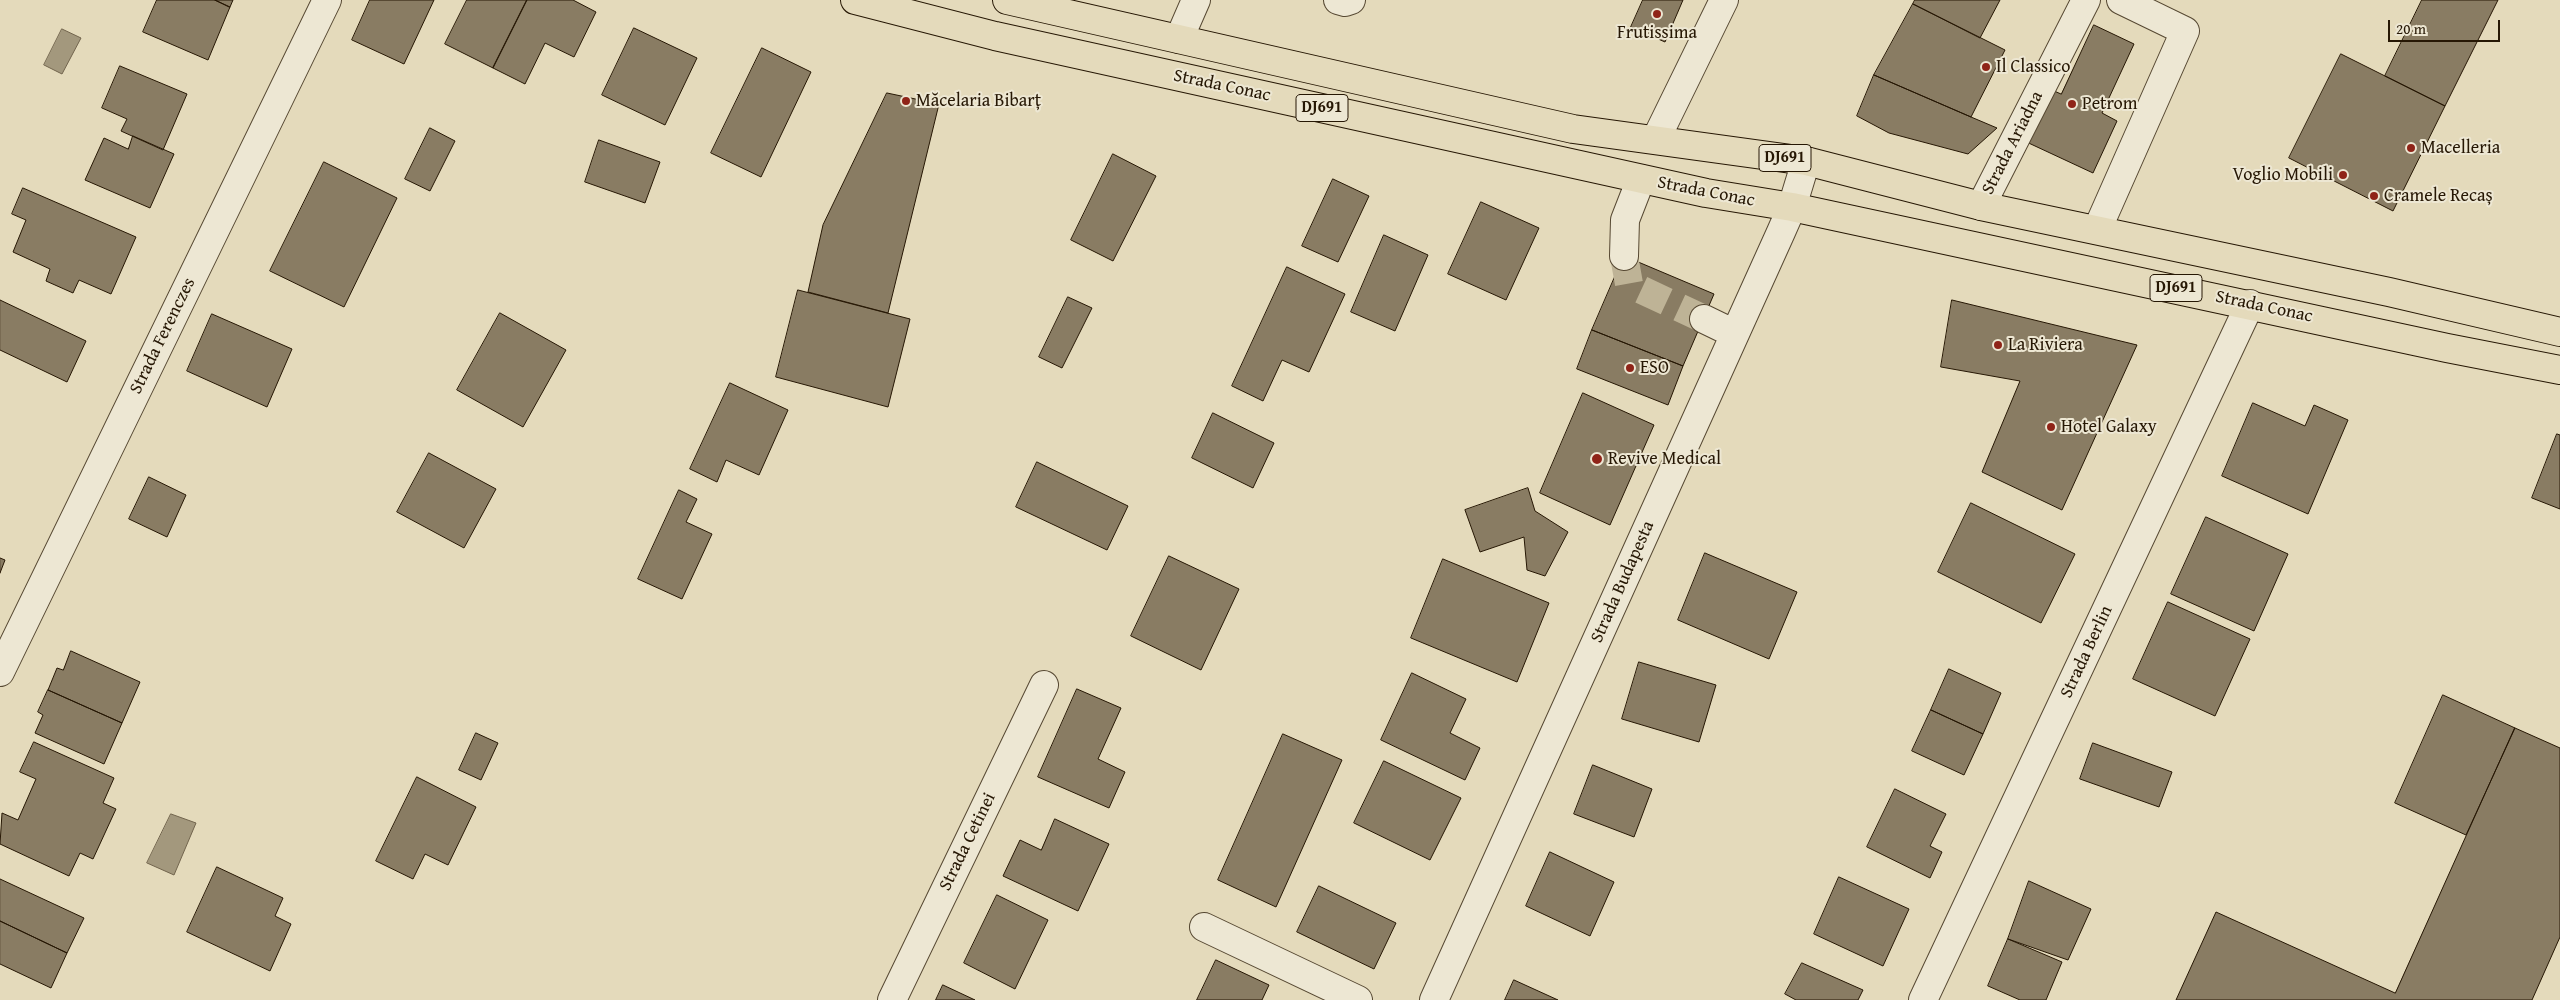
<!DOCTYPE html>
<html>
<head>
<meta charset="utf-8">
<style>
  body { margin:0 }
  #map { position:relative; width:2560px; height:1000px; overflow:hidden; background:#e4dabb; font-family:"Gentium Book Plus",serif }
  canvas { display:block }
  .scale { position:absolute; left:2388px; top:20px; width:112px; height:22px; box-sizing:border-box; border:2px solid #261704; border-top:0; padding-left:6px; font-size:15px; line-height:18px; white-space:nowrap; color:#261704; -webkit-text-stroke:4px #ede7d3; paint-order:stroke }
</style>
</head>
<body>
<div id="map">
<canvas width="2560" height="1000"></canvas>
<div class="scale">20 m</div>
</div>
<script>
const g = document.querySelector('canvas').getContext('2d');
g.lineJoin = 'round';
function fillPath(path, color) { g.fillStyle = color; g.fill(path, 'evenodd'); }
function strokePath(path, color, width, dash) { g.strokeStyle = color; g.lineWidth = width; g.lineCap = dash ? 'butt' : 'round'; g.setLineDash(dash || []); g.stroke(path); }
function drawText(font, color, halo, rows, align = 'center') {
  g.font = font + ' "Gentium Book Plus",serif'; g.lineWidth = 4; g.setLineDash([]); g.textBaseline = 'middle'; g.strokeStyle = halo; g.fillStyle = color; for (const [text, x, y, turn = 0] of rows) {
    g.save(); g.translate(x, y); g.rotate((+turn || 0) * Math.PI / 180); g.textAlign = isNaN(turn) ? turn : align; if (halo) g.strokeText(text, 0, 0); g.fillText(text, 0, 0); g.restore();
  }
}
const water = new Path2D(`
  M62 29 81 38 62 74 44 65Z
  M171 814 196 823 174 875 147 863Z`);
const building = new Path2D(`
  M157 0H215L230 7 208 60 143 32Z
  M215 0H233L230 7Z
  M370 0H434L404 64 352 40Z
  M467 0H527L493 68 445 44Z
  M527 0H573L596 12 574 57 545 43 525 84 493 68Z
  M1643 0H1683L1665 42 1631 27Z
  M1915 0H2000L1980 38 1913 4Z
  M2422 0H2498L2445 106 2385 76Z
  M1913 4 2005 50 1971 117 1874 75Z
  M2094 25 2134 44 2102 113 2117 121 2093 173 2020 139 2045 87 2061 94Z
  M634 28 697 58 665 125 602 95Z
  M762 48 811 72 761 177 711 153Z
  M2341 54 2445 106 2393 211 2289 158Z
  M120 66 187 94 163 150 121 131 127 119 102 108Z
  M1874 75 1971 117 1997 128 1968 154 1889 133 1857 116Z
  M887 93 939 104 888 313 808 292 823 225Z
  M430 128 455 141 430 191 405 179Z
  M133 136 174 154 150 208 85 180 104 138 128 149Z
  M599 140 660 162 645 203 585 182Z
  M1113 154 1156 176 1113 261 1071 240Z
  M324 162 397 198 344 307 270 271Z
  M1333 179 1369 196 1338 262 1302 246Z
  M23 188 136 237 111 294 79 280 73 293 46 281 50 269 13 252 26 220 12 214Z
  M1481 202 1539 228 1506 300 1448 274Z
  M1384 235 1428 255 1395 331 1351 312Z
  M1624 256 1714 294 1683 366 1592 330Z
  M1287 267 1345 294 1309 372 1282 360 1263 401 1232 386Z
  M798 290 910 319 888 407 776 377Z
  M1068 297 1092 308 1062 368 1039 357Z
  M0 300 86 341 67 382 0 350Z
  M1952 300 2137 345 2062 510 1982 472 2020 381 1941 367Z
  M500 313 566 350 523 427 457 390Z
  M212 314 292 349 267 407 187 371Z
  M1592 330 1683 366 1668 405 1577 369Z
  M730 383 788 410 759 475 726 460 717 482 690 469Z
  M1583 393 1654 425 1610 525 1540 493Z
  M2253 403 2305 426 2314 405 2348 420 2308 514 2222 476Z
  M1213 413 1274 443 1253 488 1192 458Z
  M2557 434 2560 435V509L2532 498Z
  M429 453 496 489 464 548 397 512Z
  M1037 462 1128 506 1107 550 1016 507Z
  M149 477 186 495 167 537 129 519Z
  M1528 488 1535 511 1568 532 1545 576 1527 570 1524 537 1480 552 1465 510Z
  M679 490 697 499 686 522 712 534 682 599 638 579Z
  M1971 503 2075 554 2041 623 1938 572Z
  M2206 517 2288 554 2254 631 2171 594Z
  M1705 553 1797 592 1769 659 1678 620Z
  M1169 556 1239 589 1201 670 1131 636Z
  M0 558 5 560 0 573Z
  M1443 559 1549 603 1517 682 1411 638Z
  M2168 602 2250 639 2215 716 2133 679Z
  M71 651 140 682 122 723 48 690 57 668 63 670Z
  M1639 662 1716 685 1699 742 1622 719Z
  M1949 669 2001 693 1983 734 1931 710Z
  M1412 673 1466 699 1450 733 1480 748 1465 780 1381 740Z
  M1077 689 1121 708 1098 759 1125 772 1109 808 1038 777Z
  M48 690 122 723 104 764 35 733 43 715 38 712Z
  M2443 695 2515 728 2466 835 2395 803Z
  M1931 710 1983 734 1964 775 1912 751Z
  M2515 728 2560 748V937L2532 1000H2176L2216 912 2395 993Z
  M476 733 498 743 481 780 459 770Z
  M1283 734 1342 760 1276 907 1218 880Z
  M34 742 114 778 103 803 116 809 93 859 80 853 69 876 0 844 2 813 18 820 36 779 20 772Z
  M2093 743 2172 772 2159 807 2080 779Z
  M1384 761 1461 798 1430 860 1354 823Z
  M1593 765 1652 789 1634 837 1574 814Z
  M417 777 476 807 448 865 425 854 413 879 376 861Z
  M1895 789 1946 814 1930 846 1942 852 1930 878 1867 847Z
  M1055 819 1109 844 1078 911 1003 876 1020 840 1041 850Z
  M1550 852 1614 882 1590 936 1526 906Z
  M217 867 283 898 275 916 291 924 270 971 187 932Z
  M1839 877 1909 909 1883 966 1814 934Z
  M0 879 84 918 67 953 0 921Z
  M2029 881 2091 909 2068 960 2008 939Z
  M1319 886 1396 923 1374 969 1297 932Z
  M997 895 1048 920 1015 989 964 963Z
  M0 921 67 953 51 988 0 964Z
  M2008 939 2062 962 2046 1000H2020L1988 986Z
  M1216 960 1269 985 1262 1000H1197Z
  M1802 963 1863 990 1858 1000H1796L1785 994Z
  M1514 980 1558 1000H1505Z
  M943 985 975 1000H936Z`);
const minorTunnel = new Path2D(`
  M1624 256 1629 284 1704 319`);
const minor = new Path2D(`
  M1338 0 1345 2 1351 0
  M1179 39 1196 0
  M1656 139 1724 0
  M1981 206 2086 0
  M2097 230 2185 31 2121 0
  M1624 256 1625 220 1641 179
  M1704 319 1735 334
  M0 672 327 0
  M1204 927 1358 1000
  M892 1000 1044 685
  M1434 1000 1781 232 1792 207 1806 161
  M1923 1000 2250 304`);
const major = new Path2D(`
  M855 0 995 36 1706 193 1792 207 2447 348 2560 370
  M1007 0 1573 129 1806 161 1981 206 2389 292 2560 332`);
const markers = [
  [1657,14,5,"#8f2418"],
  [1986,67,5,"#8f2418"],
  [906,101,5,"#8f2418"],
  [2072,104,5,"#8f2418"],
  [2411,148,5,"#8f2418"],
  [2343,175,5,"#8f2418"],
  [2374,196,5,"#8f2418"],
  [1998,345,5,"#8f2418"],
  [1630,368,5,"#8f2418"],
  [2051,427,5,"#8f2418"],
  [1597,459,6,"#8f2418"]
];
const shields = [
  [1322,108,52],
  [1785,158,52],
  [2176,288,52]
];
const shieldNames = [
  ["DJ691",1322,108],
  ["DJ691",1785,158],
  ["DJ691",2176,288]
];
const poiNames = [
  ["Frutissima",1657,33,"center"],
  ["Il Classico",1996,67],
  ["Măcelaria Bibarț",916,101],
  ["Petrom",2082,104],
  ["Macelleria",2421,148],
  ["Voglio Mobili",2333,175,"right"],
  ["Cramele Recaș",2384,196],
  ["La Riviera",2008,345],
  ["ESO",1640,368],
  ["Hotel Galaxy",2061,427],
  ["Revive Medical",1608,459]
];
const streetNames = [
  ["Strada Conac",1222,86,12],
  ["Strada Ariadna",2013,143,-63],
  ["Strada Conac",1706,192,11],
  ["Strada Conac",2264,307,12],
  ["Strada Ferenczes",163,336,-64],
  ["Strada Budapesta",1623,582,-66],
  ["Strada Berlin",2087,652,-65],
  ["Strada Cetinei",968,842,-64]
];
fillPath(water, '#a3987d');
strokePath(water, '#71644d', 1);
fillPath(building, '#897c63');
strokePath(building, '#261704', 1);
strokePath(minorTunnel, '#beb396', 28, [28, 14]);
strokePath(minor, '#564832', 30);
strokePath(major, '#261704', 30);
strokePath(minor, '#ede7d3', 28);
strokePath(major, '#e4dabb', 28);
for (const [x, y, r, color] of markers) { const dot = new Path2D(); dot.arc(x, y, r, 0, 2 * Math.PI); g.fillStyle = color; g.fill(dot); strokePath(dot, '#ede7d3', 2); }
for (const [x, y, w] of shields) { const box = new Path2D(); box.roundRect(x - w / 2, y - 13.5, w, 27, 4); g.fillStyle = '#ede7d3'; g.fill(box); strokePath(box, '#261704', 1); }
drawText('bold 16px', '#261704', null, shieldNames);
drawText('18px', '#261704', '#ede7d3', poiNames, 'left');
drawText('18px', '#261704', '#ede7d3', streetNames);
</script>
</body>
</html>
